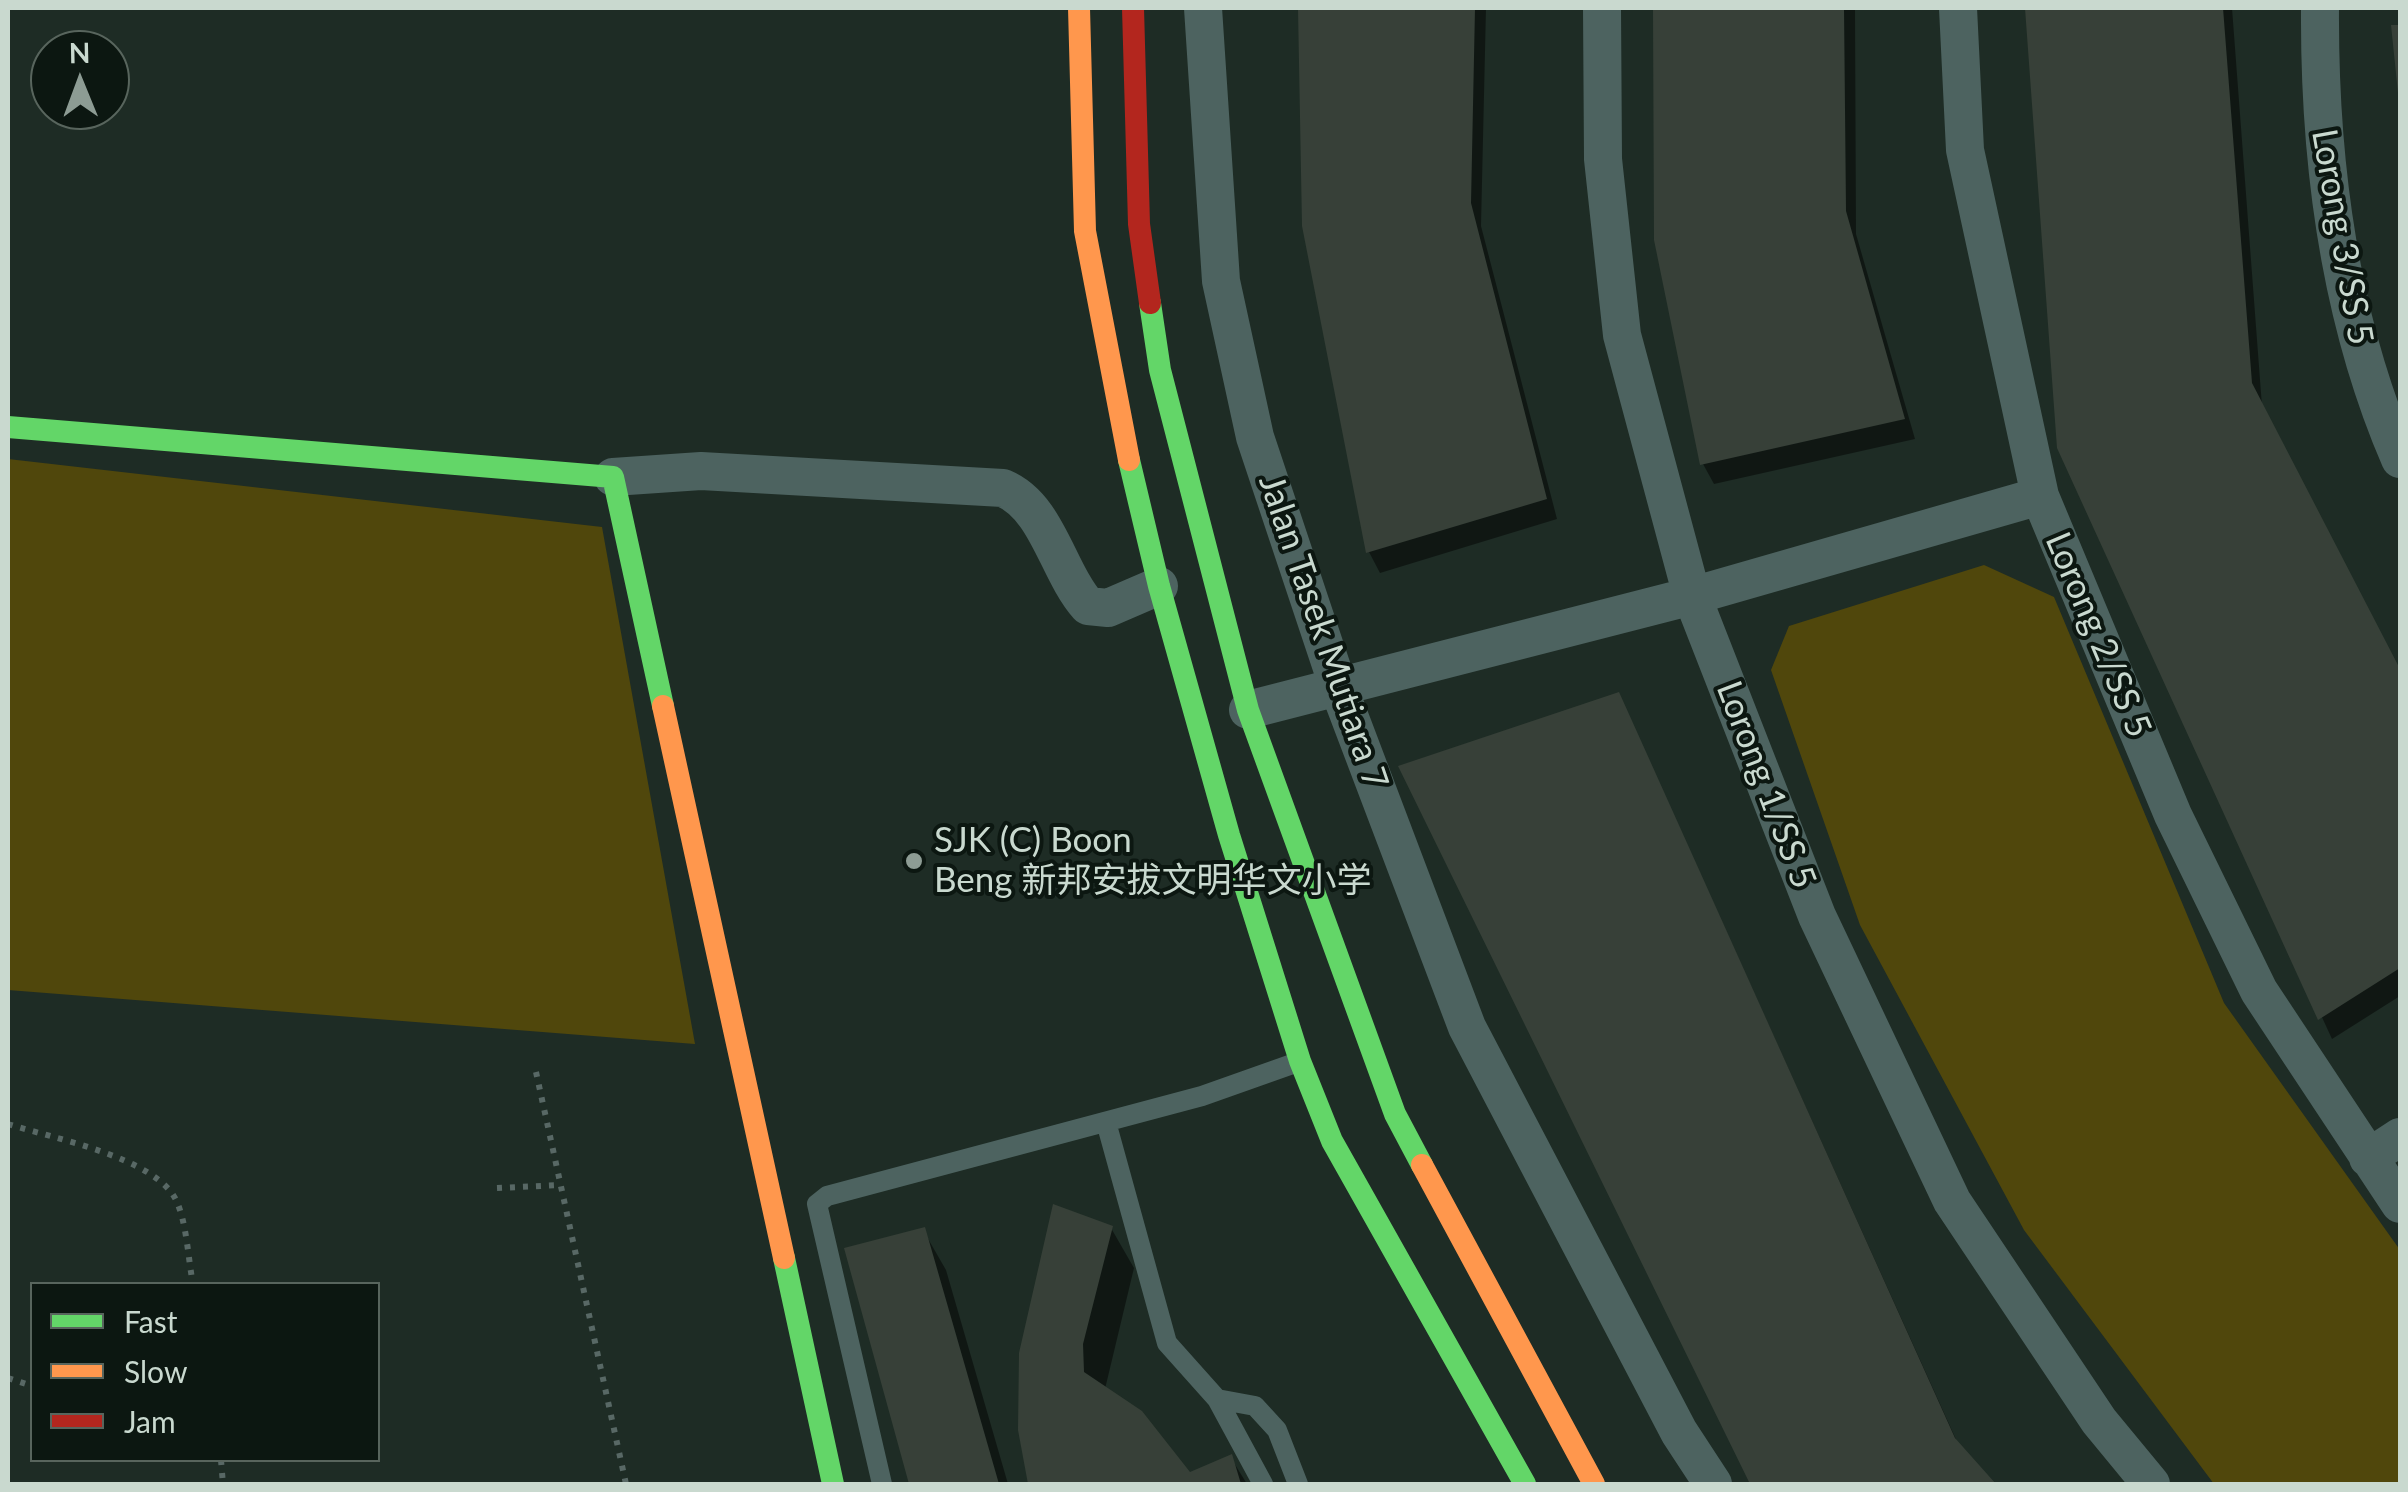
<!DOCTYPE html>
<html>
<head>
<meta charset="utf-8">
<style>
  body { margin:0 }
  #map { position:relative; width:2408px; height:1492px; overflow:hidden; background:#1e2c25; font-family:Lato,sans-serif }
  canvas { display:block }
  .frame { position:absolute; inset:0; border:10px solid #c9d9cf; pointer-events:none }
  .legend { position:absolute; left:30px; top:1282px; width:350px; height:180px; box-sizing:border-box; background:#0c1711; border:2px solid #58655d; margin:0; padding:12px 18px; list-style:none; font-size:30px; color:#c9d9cf }
  .legend li { display:flex; align-items:center; gap:20px; height:50px }
  .legend b { width:50px; border:2px solid #58655d }
  .north { position:absolute; left:30px; top:30px; width:100px; height:100px; box-sizing:border-box; background:#0c1711; border:2px solid #58655d; border-radius:50%; rotate:359deg; font-size:28px; font-weight:700; line-height:40px; text-align:center; color:#c9d9cf }
  .north::after { content:''; display:block; margin:auto; width:35px; height:45px; background:#8d9c94; clip-path:polygon(50% 0,100% 100%,50% 72%,0 100%) }
</style>
</head>
<body>
<div id="map">
<canvas width="2408" height="1492"></canvas>
<div class="frame"></div>
<ul class="legend">
<li><b style="height:12px;background:#63d668"></b>Fast</li>
<li><b style="height:12px;background:#ff974d"></b>Slow</li>
<li><b style="height:12px;background:#b3261e"></b>Jam</li>
</ul>
<div class="north">N</div>
</div>
<script>
const g = document.querySelector('canvas').getContext('2d');
g.lineJoin = 'round';
function fillPath(path, color) { g.fillStyle = color; g.fill(path, 'evenodd'); }
function strokePath(path, color, width, dash) { g.strokeStyle = color; g.lineWidth = width; g.lineCap = dash ? 'butt' : 'round'; g.setLineDash(dash || []); g.stroke(path); }
function drawText(font, color, halo, rows, align = 'center') {
  g.font = font + ' Lato,"Noto Sans SC",sans-serif'; g.lineWidth = 8; g.setLineDash([]); g.textBaseline = 'middle'; g.strokeStyle = halo; g.fillStyle = color; for (const [text, x, y, turn = 0] of rows) {
    g.save(); g.translate(x, y); g.rotate((+turn || 0) * Math.PI / 180); g.textAlign = isNaN(turn) ? turn : align; if (halo) g.strokeText(text, 0, 0); g.fillText(text, 0, 0); g.restore();
  }
}
const green = new Path2D(`
  M8 459 602 527 695 1044 8 990Z
  M1984 565 2054 597 2224 1003 2400 1250V1484H2214L2024 1230 1860 925 1771 670 1789 626Z`);
const shadow = new Path2D(`
  M1301 8H1486L1481 226 1557 519 1380 573 1369 552 1305 225Z
  M1656 8H1855L1856 234 1915 439 1714 484 1703 464 1657 240Z
  M2027 8H2232L2262 406 2400 672V996L2332 1039 2060 448Z
  M1629 716 1959 1446 1993 1484H1753L1401 768Z
  M1111 1228 1134 1268 1105 1389 1190 1475 1231 1458 1247 1484H1026L1031 1483Z
  M923 1230 946 1270 1008 1484H912L847 1250Z`);
const building = new Path2D(`
  M1298 8H1475L1471 203 1547 499 1366 553 1302 226Z
  M1653 8H1844L1846 211 1905 419 1700 465 1654 240Z
  M2025 8H2223L2252 383 2400 669V968L2318 1020 2057 448Z
  M2391 25H2400V93H2398Z
  M1619 692 1955 1438 1996 1484H1750L1398 766Z
  M1053 1204 1113 1226 1083 1344 1084 1372 1142 1411 1190 1472 1232 1454 1241 1484H1028L1018 1430 1019 1353Z
  M925 1227 999 1484H909L844 1248Z`);
const path = new Path2D(`
  M536 1072 626 1484
  M8 1124C51 1138 155 1157 176 1200 187 1223 188 1259 193 1284
  M497 1188 561 1185
  M8 1378 32 1386
  M221 1460 223 1484`);
const lane = new Path2D(`
  M1106 1122 1167 1343 1217 1399 1263 1484
  M1217 1399 1255 1406 1277 1430 1298 1484
  M882 1484 817 1204 827 1196 1202 1096 1298 1062`);
const street = new Path2D(`
  M1203 8 1221 281 1255 437 1339 689 1467 1027 1679 1432 1713 1484
  M1602 8 1603 159 1622 335 1692 596 1817 916 1952 1201 2099 1421 2151 1484
  M1958 8 1965 150 2040 496 2173 815 2259 991 2400 1204
  M2320 8C2319 161 2339 318 2400 459
  M613 477 701 471 1003 488C1048 507 1057 571 1088 606L1108 608 1159 586
  M1248 710 1692 596 2040 496
  M2368 1158 2400 1137`);
const fast = new Path2D(`
  M1150 303 1160 370 1248 710 1395 1114 1422 1165
  M8 427 613 477 663 706
  M1129 460 1159 586 1229 835 1300 1061 1332 1141 1525 1484
  M784 1258 833 1484`);
const slow = new Path2D(`
  M1079 8 1085 231 1129 460
  M663 706 784 1258
  M1422 1165 1594 1484`);
const jam = new Path2D(`
  M1133 8 1139 224 1150 303`);
const markers = [
  [914,861,10,"#8d9c94"]
];
const streetNames = [
  ["Lorong 3/SS 5",2342,237,80],
  ["Jalan Tasek Mutiara 7",1323,632,71],
  ["Lorong 2/SS 5",2098,635,67],
  ["Lorong 1/SS 5",1766,785,69]
];
const poiNames = [
  ["SJK (C) Boon",934,841],
  ["Beng 新邦安拔文明华文小学",934,881]
];
fillPath(green, '#50470c');
fillPath(shadow, '#0007');
fillPath(building, '#374038');
strokePath(path, '#586865', 6, [5, 8]);
strokePath(lane, '#4d6360', 20);
strokePath(street, '#4d6360', 38);
strokePath(fast, '#63d668', 22);
strokePath(slow, '#ff974d', 22);
strokePath(jam, '#b3261e', 22);
for (const [x, y, r, color] of markers) { const dot = new Path2D(); dot.arc(x, y, r, 0, 2 * Math.PI); g.fillStyle = color; g.fill(dot); strokePath(dot, '#0c1711', 4); }
drawText('35px', '#c9d9cf', '#0c1711', streetNames);
drawText('35px', '#c9d9cf', '#0c1711', poiNames, 'left');
</script>
</body>
</html>
